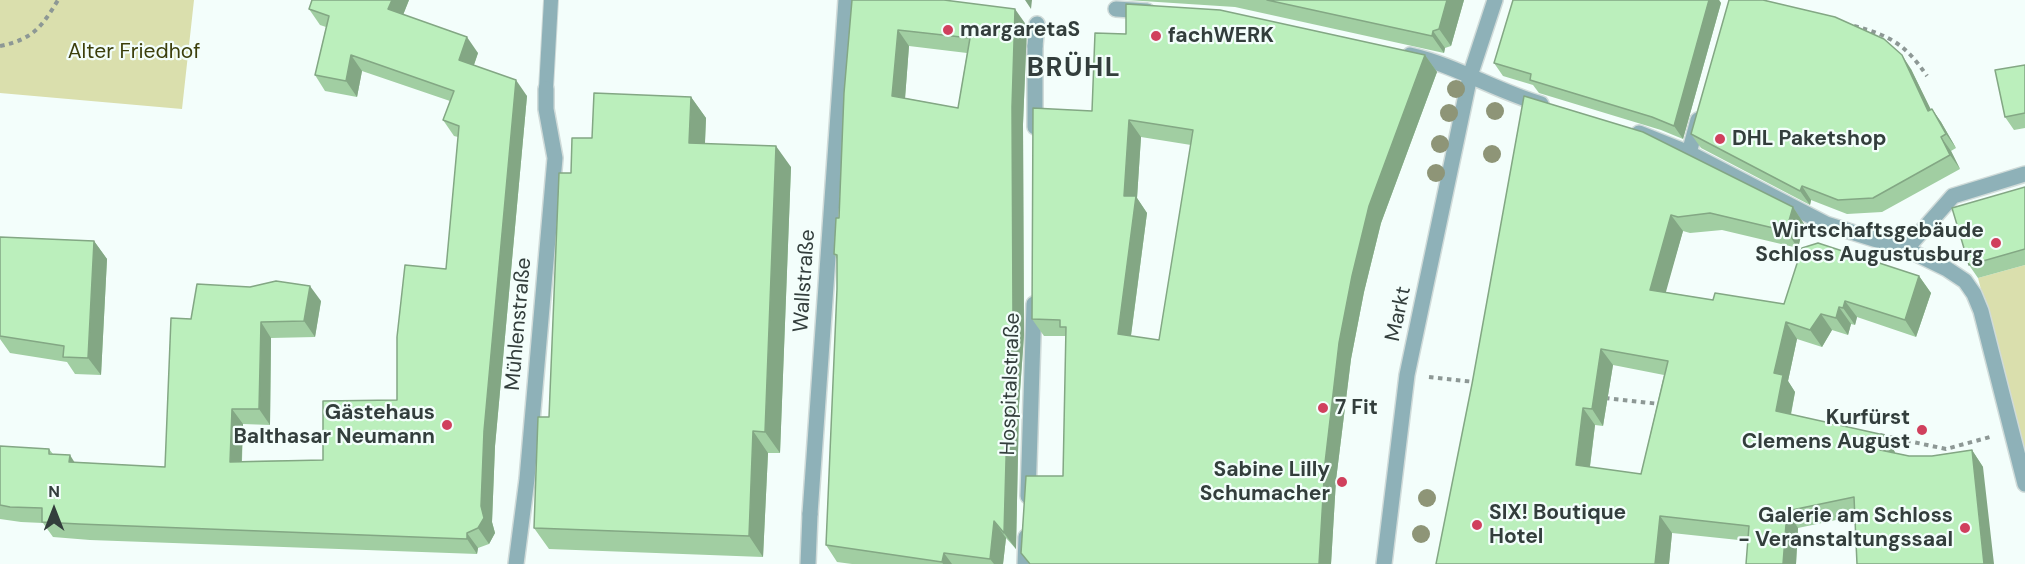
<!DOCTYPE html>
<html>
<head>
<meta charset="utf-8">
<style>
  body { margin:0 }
  #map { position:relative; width:2025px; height:564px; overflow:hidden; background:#f3fefb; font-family:"DM Sans",sans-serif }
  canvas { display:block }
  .north { position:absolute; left:24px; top:480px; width:60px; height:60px; -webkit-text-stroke:4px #f3fefb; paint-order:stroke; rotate:0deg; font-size:16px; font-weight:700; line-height:24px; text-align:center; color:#333e3c }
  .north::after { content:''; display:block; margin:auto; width:21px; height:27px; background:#333e3c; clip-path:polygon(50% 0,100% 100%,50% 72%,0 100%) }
</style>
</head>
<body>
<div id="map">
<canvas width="2025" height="564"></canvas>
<div class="north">N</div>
</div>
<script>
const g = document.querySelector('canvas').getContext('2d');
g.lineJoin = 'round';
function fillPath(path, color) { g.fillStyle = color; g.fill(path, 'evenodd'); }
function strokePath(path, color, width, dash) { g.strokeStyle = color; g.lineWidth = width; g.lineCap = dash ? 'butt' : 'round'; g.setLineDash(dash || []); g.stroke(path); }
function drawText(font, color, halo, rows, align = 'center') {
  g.font = font + ' "DM Sans",sans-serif'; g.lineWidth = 4.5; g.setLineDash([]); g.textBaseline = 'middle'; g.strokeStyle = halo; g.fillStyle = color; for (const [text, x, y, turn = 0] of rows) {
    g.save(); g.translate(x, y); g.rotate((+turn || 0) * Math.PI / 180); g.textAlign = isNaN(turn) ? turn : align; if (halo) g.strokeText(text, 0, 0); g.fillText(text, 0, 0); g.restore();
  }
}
const green = new Path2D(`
  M0 0H194L182 109 0 93Z
  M2025 265V458L1978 278Z`);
const path = new Path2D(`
  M1854 26C1891 36 1905 44 1927 76
  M0 46C33 39 41 28 58 0
  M1429 377 1475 382
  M1605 398 1660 404
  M1880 435 1946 449 1990 437`);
const service = new Path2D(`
  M546 89 551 0`);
const pedestrian = new Path2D(`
  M1116 9 1147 11
  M1035 46 1037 24
  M1410 55C1455 65 1496 91 1541 104
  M1639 133 1689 153
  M808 564 810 514
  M1384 564 1407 375 1470 76 1495 0`);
const minor = new Path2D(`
  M1698 120 1689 153 1826 224 1906 249 1947 269 1965 281 1974 294 1981 311 2025 484
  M1035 127V46
  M1906 249 1953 196 2025 174
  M1028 496 1034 304
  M810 514 846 0
  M516 564 527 479 555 158 546 109V89
  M1025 564 1026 537`);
const trees = [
  [1456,89],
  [1495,111],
  [1449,113],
  [1440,144],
  [1492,154],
  [1436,173],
  [1427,498],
  [1421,534]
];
const wall = new Path2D(`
  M312 0H409L403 15 478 53 474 65 527 96 495 446 492 522 495 533 489 544 478 548 477 554 90 540 53 537 43 523 21 522 0 519V446L49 449 53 454 74 462 165 467 191 319 321 301 315 337 271 338 270 425 243 424 242 461 323 460 397 400 446 269 458 137 454 136 443 120 450 101 362 71 357 97 325 91 315 75 326 27 320 25 309 9Z
  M852 0 1027 26 1023 124 1024 335 1019 405 1016 549 1006 538 1003 564H852L837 562 826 545 837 289V259L834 254 839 218ZM909 46 967 53 958 108 905 98Z
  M1127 0H1464L1451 46 1445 48 1444 53 1235 7Z
  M1513 0H1719L1721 3 1683 139 1661 130 1539 93 1533 85 1503 76 1494 63Z
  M1425 55 1437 72 1381 223 1364 292 1351 359 1336 480 1331 564H1029L1021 553 1063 476 1066 336H1044L1032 319 1092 111ZM1141 137 1191 145 1159 340 1131 336 1147 213 1137 198Z
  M2025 65V128L2014 130 2005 117Z
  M1911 69 1930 109H1932L1941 122 1956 148 1951 151 1960 169 1882 212 1847 214 1811 200 1810 205 1701 148 1691 134Z
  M1524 96 1793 207 1804 224 1798 248 1722 230 1690 233 1683 231 1665 292 1713 300 1784 304 1919 276 1931 293 1916 337 1857 317 1855 325 1851 324 1848 335 1832 330 1822 347 1797 339 1788 381 1795 392 1791 415 1895 452V453L1909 456H1932L1972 450 1983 467 1855 516 1798 528 1796 564H1746L1748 541 1672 533 1669 564H1436L1472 384ZM1613 365 1664 375 1641 474 1590 467 1595 425 1603 426Z
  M691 97 706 118 705 143 791 167 780 453H768L763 557 549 549 534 528 549 417 571 173 592 138Z
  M2025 187V265L1978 278 1969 265Z
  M0 237 94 241 107 259 101 375 75 374 67 362 10 353 0 339Z`);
const shadedWall = new Path2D(`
  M392 0H409L399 25 388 9Z
  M1025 0H1032L1031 9Z
  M1447 0H1464L1451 46 1439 29Z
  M1709 0H1719L1721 3 1683 139 1674 126Z
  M1015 9 1027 26 1023 124 1024 335 1019 405 1016 549 1004 533 1012 107Z
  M898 30 909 46 904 112 892 96Z
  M1433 31 1445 48 1444 53 1432 36Z
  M467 37 478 53 470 76 459 60Z
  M351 55 362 71 357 97 346 81Z
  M1425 55 1437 72 1381 223 1364 292 1351 359 1336 480 1331 564H1319L1325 463 1339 343 1352 276 1369 206Z
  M1902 55 1911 69 1938 124 1928 111Z
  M516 80 527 96 495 446 492 522 495 533 489 544 478 528 484 431Z
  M691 97 706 118 704 164 689 143Z
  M1932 109 1941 122 1956 148 1946 134Z
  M1129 120 1141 137 1137 198 1147 213 1129 350 1118 334 1124 196Z
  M1941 137 1951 151 1960 169 1950 155Z
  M776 146 791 167 780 453 765 432Z
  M1802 186 1811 200 1810 205 1800 191Z
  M1793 207 1804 224 1798 248 1786 231Z
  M1671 215 1683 231 1662 306 1650 290Z
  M94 241 107 259 101 375 88 358Z
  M1919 276 1931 293 1916 337 1905 320Z
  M310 286 321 301 315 337 304 321Z
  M1845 301 1857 317 1855 325 1843 308Z
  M1839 307 1851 324 1848 335 1836 318Z
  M1821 314 1832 330 1822 347 1810 330Z
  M261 322 271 338 270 425 259 409Z
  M1786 322 1797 339 1788 381 1795 392 1788 428 1776 411 1774 373Z
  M1601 349 1613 365 1603 426 1592 409Z
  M1583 408 1595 425 1588 481 1576 465Z
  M232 409 243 424 241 477 230 462Z
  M753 431 768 453 763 557 749 536Z
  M1884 435 1895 452 1892 467 1880 450Z
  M1972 450 1983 467 1994 564H1984Z
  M70 455 80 471 69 462Z
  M1787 511 1798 528 1796 564H1783Z
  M1660 516 1672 533 1669 564H1655Z
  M994 521 1006 538 1003 564H994L990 559Z
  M467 533 478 548 477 554 467 539Z
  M944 553 952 564H943L942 562Z`);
const building = new Path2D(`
  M312 0H392L388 9 467 37 459 60 516 80 484 431 481 506 484 518 478 528 467 533V539L79 524 42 522V508L10 507 0 505V446L49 449V454L70 455 69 462 165 467 171 318 191 319 197 284 250 287 276 281 310 286 304 321 261 322 259 409H232L230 462 323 460V401L397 400V337L405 265 446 269 459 126 443 120 454 91 351 55 346 81 315 75 329 16 309 9Z
  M852 0H944L1015 9 1012 107 1013 319 1008 388 1004 533 994 521 990 559 944 553 942 562 826 545 837 289V255L834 254 836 218H839L844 93ZM898 30 970 38 958 108 892 96Z
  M1267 0H1447L1439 29 1433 31 1432 36Z
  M1513 0H1709L1674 126 1652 117 1530 80 1531 74 1494 63Z
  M1729 0H1763L1835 17 1884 39 1902 55 1928 111 1932 109 1946 134 1941 137 1950 155 1873 198 1838 200 1802 186 1800 191 1691 134Z
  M1126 4 1220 10 1425 55 1369 206 1352 276 1339 343 1325 463 1319 564H1030L1021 553 1026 476H1063L1066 327H1060V320L1032 319 1033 108 1092 111 1095 33 1126 34ZM1129 120 1193 130 1159 340 1118 334 1136 196H1124Z
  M2025 65V113L2005 117 1995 70Z
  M594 93 691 97 689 143 776 146 765 432 753 431 749 536 534 528 538 417H549L559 173H571L572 138H592Z
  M1524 96 1643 132 1793 207 1786 231 1710 213 1678 217 1671 215 1650 290 1713 300 1715 293 1784 304 1802 248 1818 243 1919 276 1905 320 1845 301 1843 308 1839 307 1836 318 1821 314 1810 330 1786 322 1774 373 1783 375 1776 411 1884 435 1880 450 1909 456H1932L1972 450 1984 564H1857L1854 497 1787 511 1783 564H1746L1749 526 1660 516 1655 564H1436L1472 384ZM1601 349 1668 361 1641 474 1576 465 1583 408 1592 409Z
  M2025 187V249L1969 265 1952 208Z
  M0 237 94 241 88 358 63 357 64 346 0 336Z`);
const markers = [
  [948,30,6,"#d0405d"],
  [1156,36,6,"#d0405d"],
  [1720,139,6,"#d0405d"],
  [1996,243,6,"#d0405d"],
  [1323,408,6,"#d0405d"],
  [447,425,6,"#d0405d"],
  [1922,430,6,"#d0405d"],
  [1342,482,6,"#d0405d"],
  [1477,525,6,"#d0405d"],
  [1965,528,6,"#d0405d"]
];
const poiNames = [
  ["margaretaS",960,30],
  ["fachWERK",1168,36],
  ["DHL Paketshop",1732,139],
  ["Wirtschaftsgebäude",1984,231,"right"],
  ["Schloss Augustusburg",1984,255,"right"],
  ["7 Fit",1335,408],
  ["Gästehaus",435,413,"right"],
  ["Balthasar Neumann",435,437,"right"],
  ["Kurfürst",1910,418,"right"],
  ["Clemens August",1910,442,"right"],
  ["Sabine Lilly",1330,470,"right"],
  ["Schumacher",1330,494,"right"],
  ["SIX! Boutique",1489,513],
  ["Hotel",1489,537],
  ["Galerie am Schloss",1953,516,"right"],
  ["- Veranstaltungssaal",1953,540,"right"]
];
const parkNames = [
  ["Alter Friedhof",134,52]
];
const streetNames = [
  ["Wallstraße",805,281,-86],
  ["Markt",1399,314,-78],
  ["Mühlenstraße",519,324,-85],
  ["Hospitalstraße",1011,384,-88]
];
const districtNames = [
  ["BRÜHL",1074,69]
];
fillPath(green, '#dadfad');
strokePath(service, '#d0dbd9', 16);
strokePath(pedestrian, '#d0dbd9', 18);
strokePath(minor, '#d0dbd9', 18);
strokePath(path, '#8d9895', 4, [4.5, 4.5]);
strokePath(service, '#8eb1b8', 14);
strokePath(pedestrian, '#8eb1b8', 15);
strokePath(minor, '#8eb1b8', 15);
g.fillStyle = '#8e9577';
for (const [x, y] of trees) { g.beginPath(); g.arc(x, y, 9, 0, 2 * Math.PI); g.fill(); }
fillPath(wall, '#a1cea2');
fillPath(shadedWall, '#83a784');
fillPath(building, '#bbefbc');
strokePath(building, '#83a784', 1.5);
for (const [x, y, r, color] of markers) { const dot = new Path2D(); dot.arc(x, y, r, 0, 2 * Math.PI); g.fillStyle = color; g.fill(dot); strokePath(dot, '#f3fefb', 2); }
drawText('bold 21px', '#333e3c', '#f3fefb', poiNames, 'left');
drawText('21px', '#3c3f0b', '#f3fefb', parkNames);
drawText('21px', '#333e3c', '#f3fefb', streetNames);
g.letterSpacing = '1.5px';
drawText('bold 27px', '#333e3c', '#f3fefb', districtNames);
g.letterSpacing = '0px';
</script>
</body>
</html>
